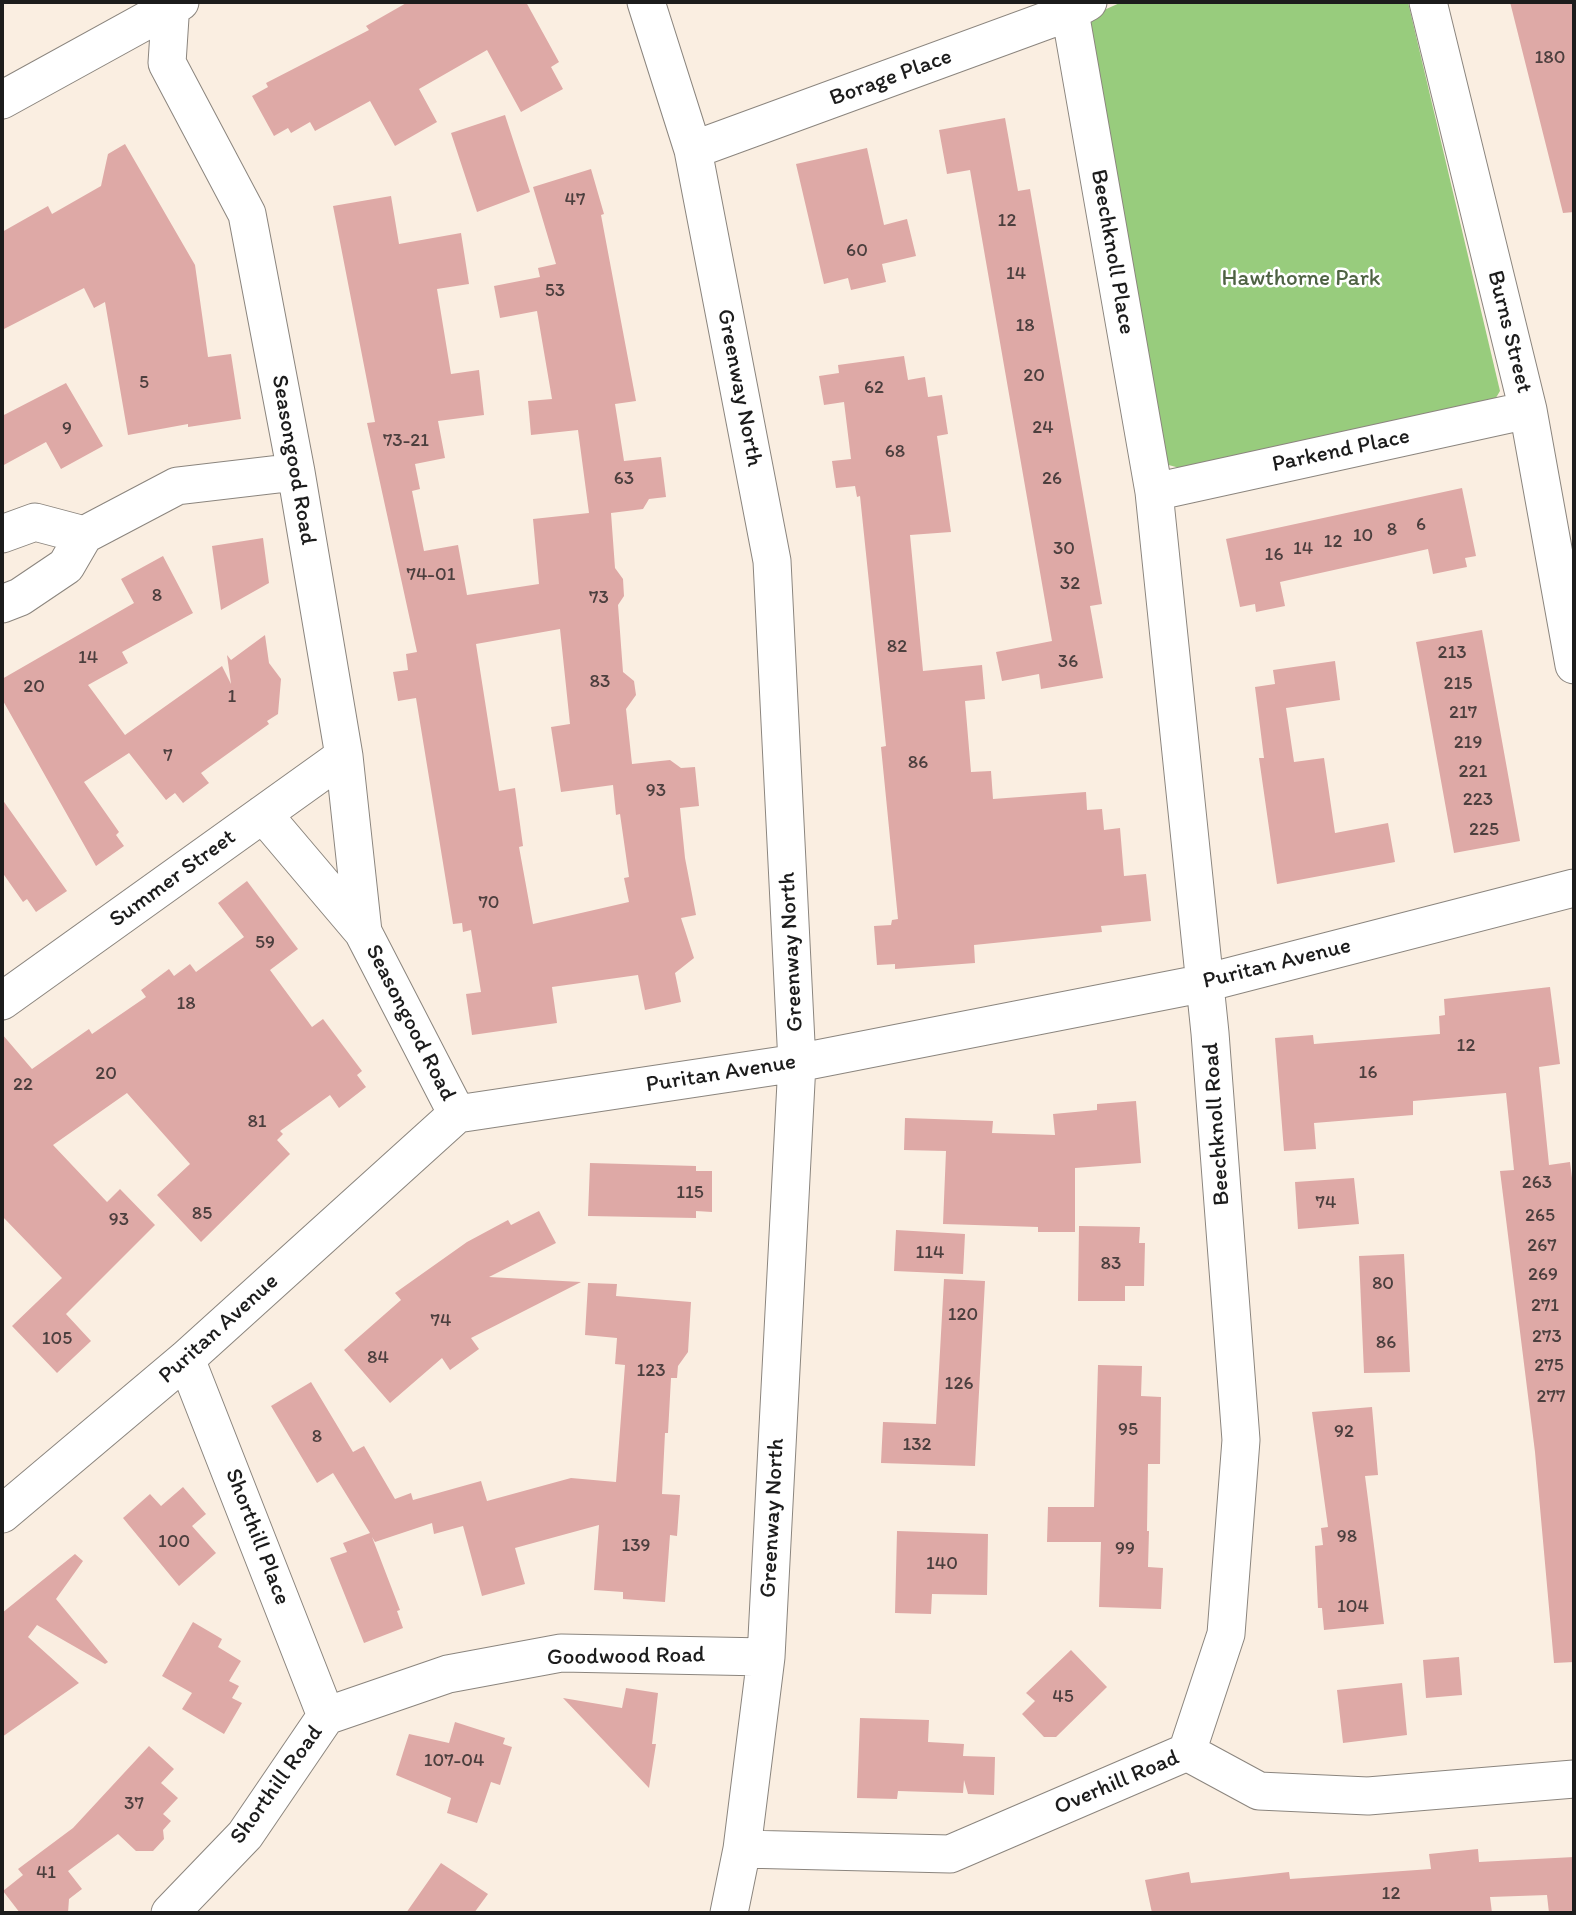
<!DOCTYPE html>
<html>
<head>
<meta charset="utf-8">
<style>
  body { margin:0 }
  #map { position:relative; width:1576px; height:1915px; overflow:hidden; background:#faeee1; font-family:Itim,sans-serif }
  canvas { display:block }
  .frame { position:absolute; inset:0; border:4px solid #1c1c1c; pointer-events:none }
</style>
</head>
<body>
<div id="map">
<canvas width="1576" height="1915"></canvas>
<div class="frame"></div>
</div>
<script>
const g = document.querySelector('canvas').getContext('2d');
g.lineJoin = 'round';
function fillPath(path, color) { g.fillStyle = color; g.fill(path, 'evenodd'); }
function strokePath(path, color, width, dash) { g.strokeStyle = color; g.lineWidth = width; g.lineCap = dash ? 'butt' : 'round'; g.setLineDash(dash || []); g.stroke(path); }
function drawText(font, color, halo, rows, align = 'center') {
  g.font = font + ' Itim,sans-serif'; g.lineWidth = 5; g.setLineDash([]); g.textBaseline = 'middle'; g.strokeStyle = halo; g.fillStyle = color; for (const [text, x, y, turn = 0] of rows) {
    g.save(); g.translate(x, y); g.rotate((+turn || 0) * Math.PI / 180); g.textAlign = isNaN(turn) ? turn : align; if (halo) g.strokeText(text, 0, 0); g.fillText(text, 0, 0); g.restore();
  }
}
const green = new Path2D(`
  M1122 2H1408L1500 391 1494 401 1187 470 1165 464 1086 18Z`);
const building = new Path2D(`
  M408 2H526L559 62 551 67 563 89 521 112 487 50 419 89 437 122 395 146 370 101 315 131 310 122 291 133 288 128 274 136 252 96 268 87 266 83 369 30 366 26Z
  M1510 2H1574V212L1563 213Z
  M505 115 530 192 477 212 451 133Z
  M1005 118 1018 191 1030 189 1102 604 1090 606 1103 678 1041 689 1039 674 1002 681 996 652 1052 641 970 170 947 174 939 130Z
  M125 144 195 265 208 357 231 354 241 419 188 427V424L128 435 105 302 94 308 84 288 2 330V232L48 206 52 214 101 186 108 154Z
  M867 148 884 225 907 219 916 256 882 264 886 282 851 290 848 278 824 284 796 164Z
  M591 169 604 214 601 215 636 401 615 404 624 461 661 457 666 497 649 499 643 509 611 513 615 568 623 579 624 596 618 605 623 672 634 681 636 695 626 709 632 764 670 760 681 768 695 767 699 806 680 808 685 858 696 915 681 918 694 958 675 973 681 1002 645 1010 638 975 552 987 557 1023 472 1035 466 994 481 992 471 930 463 932 462 923 453 924 416 698 398 701 393 672 408 670 406 654 417 652 367 423 375 422 333 206 391 196 399 244 461 233 469 284 437 289 451 374 479 370 484 415 438 421 445 458 415 464 420 489 412 491 424 551 458 545 467 595 539 584 533 519 589 513 578 430 531 435 528 401 552 399 537 311 500 318 494 286 540 277 538 268 556 264 533 187ZM560 629 570 724 551 727 561 792 613 785 616 815 620 814 629 877 624 878 629 902 533 924 519 847 523 846 515 788 499 791 476 644Z
  M904 356 908 380 925 377 928 397 942 395 948 434 937 436 951 532 910 535 923 671 982 665 985 699 965 701 971 772 991 771 993 799 1086 792 1087 810 1102 809 1104 830 1120 828 1124 876 1146 874 1151 921 1101 926 1102 932 974 945 975 963 895 969V964L877 965 874 926 891 925 892 920 898 919 881 747 886 746 860 496 857 497 855 486 836 488 832 461 851 459 844 402 824 405 819 376 839 373 838 365Z
  M66 383 103 446 61 469 46 442 2 466V416Z
  M1462 488 1476 556 1465 558 1467 567 1433 574 1428 549 1280 582 1285 606 1256 612 1255 604 1240 607 1226 539Z
  M263 538 269 583 221 610 212 546Z
  M163 556 193 613 122 652 128 663 88 685 125 735 222 666 231 684 227 655 231 660 265 635 269 663 281 679 278 714 267 721 269 724 201 773 209 783 183 803 175 793 166 800 129 753 84 782 119 832 116 835 124 846 96 866 2 699V679L134 603 121 579Z
  M1482 630 1520 841 1454 853 1416 642Z
  M1335 661 1340 700 1286 708 1294 762 1324 758 1335 833 1388 823 1395 862 1277 884 1259 758H1264L1255 687 1275 684 1273 670Z
  M2 799 67 891 36 912 27 899 23 902 2 872Z
  M247 881 298 949 270 970 312 1027 323 1019 362 1071 357 1075 366 1087 339 1108 330 1095 280 1131 283 1134 277 1140 290 1154 201 1242 157 1195 190 1164 127 1093 53 1145 107 1202 120 1189 155 1225 66 1314 91 1341 57 1373 12 1326 62 1278 2 1216V1034L32 1069 89 1029 92 1034 146 997 141 990 169 969 174 976 190 964 196 972 244 937 218 903Z
  M1550 987 1560 1064 1539 1067 1549 1165 1570 1162 1574 1194V1662L1554 1663 1535 1452 1500 1171 1514 1170 1506 1093 1413 1101V1115L1314 1123 1316 1149 1284 1151 1275 1038 1313 1035 1314 1044 1440 1034 1439 1016 1445 1015 1444 999Z
  M1136 1101 1141 1163 1075 1168V1232H1038V1227L943 1224 946 1151 904 1150 905 1118 993 1121 992 1133 1055 1135 1053 1114 1097 1110V1104Z
  M590 1163 696 1166V1171H712V1212L696 1211V1218L588 1216Z
  M1354 1178 1359 1224 1298 1229 1295 1182Z
  M539 1211 556 1243 489 1277 581 1282 471 1338 479 1349 450 1370 442 1358 390 1403 344 1350 401 1300 395 1293 467 1242 508 1220 511 1225Z
  M1079 1226 1140 1227 1139 1243H1145L1144 1286H1125V1301H1078Z
  M896 1230 965 1234 963 1274 894 1271Z
  M1404 1254 1410 1372 1364 1373 1359 1256Z
  M944 1279 985 1281 975 1466 881 1463 883 1422 936 1424Z
  M588 1283 617 1284 616 1296 691 1302 688 1352 678 1366 677 1378H671L668 1433H665L662 1494 680 1495 677 1536 670 1535 665 1602 623 1599V1592L594 1590 599 1525 515 1548 525 1584 482 1596 463 1526 434 1534 432 1523 375 1542 372 1537 400 1610 397 1611 403 1628 364 1643 330 1558 347 1552 343 1543 370 1533 333 1473 317 1483 271 1406 311 1382 353 1452 364 1446 395 1499 411 1493 413 1500 481 1481 487 1501 571 1478 616 1482 625 1365 615 1364 617 1338 585 1335Z
  M1098 1365 1142 1366 1141 1396 1161 1397 1160 1464H1148L1147 1531H1149L1148 1567 1163 1568 1161 1609 1099 1607 1101 1542H1047L1048 1507H1094Z
  M1372 1407 1378 1475 1365 1476 1384 1624 1324 1630 1322 1608H1318L1315 1546 1323 1545 1321 1528 1328 1527 1312 1412Z
  M183 1487 206 1514 192 1526 216 1553 179 1586 123 1518 150 1494 161 1506Z
  M897 1531 988 1534 987 1595 932 1594 931 1614 895 1613Z
  M75 1554 83 1561 56 1599 108 1662 105 1664 37 1625 28 1637 79 1683 2 1737V1613Z
  M193 1622 222 1639 218 1647 241 1661 229 1681 239 1686 232 1698 242 1703 224 1734 182 1709 192 1693 162 1676Z
  M1071 1650 1107 1687 1056 1737H1044L1022 1714 1035 1701 1026 1693Z
  M1459 1657 1462 1695 1426 1698 1423 1660Z
  M1402 1683 1407 1735 1343 1743 1337 1690Z
  M626 1688 658 1693 652 1744H656L649 1788 563 1698 622 1708Z
  M860 1718 929 1720 928 1742 964 1744 963 1756 995 1757 994 1795 968 1794 964 1780 963 1793 898 1791 897 1799 857 1798Z
  M455 1722 505 1738 503 1744 512 1747 500 1785 491 1782 477 1823 447 1813 451 1798 396 1775 409 1734 449 1743Z
  M149 1746 174 1769 161 1783 178 1798 163 1814 171 1821 163 1830 164 1839 153 1851H136L118 1834 68 1871 82 1889 69 1899 68 1913H20L3 1891 23 1875 18 1869 73 1828Z
  M1478 1849 1479 1862 1574 1857V1913H1549L1547 1895 1490 1897 1492 1913H1152L1145 1880 1189 1872 1191 1883 1289 1872 1290 1879 1431 1869 1429 1854Z
  M441 1863 488 1894 474 1913H406Z`);
const minor = new Path2D(`
  M171 2 167 63 247 214 296 472 344 756 363 932 457 1114
  M646 2 693 150 772 561 797 1063 766 1657 742 1849 729 1913
  M1428 2 1528 410 1574 665
  M1070 12 1154 492 1210 1033 1241 1440 1226 1634 1187 1752
  M2 100 180 2
  M693 150 1070 12 1088 2
  M1154 492 1528 410
  M2 534 35 522 84 535
  M2 604 20 597 66 566 84 535 177 486 296 472
  M263 814 363 932
  M2 1001 344 756
  M186 1359 326 1716
  M2 1514 186 1359 457 1114 797 1063 1205 983 1574 888
  M326 1716 448 1674 561 1653 766 1657
  M742 1849 950 1854 1187 1752 1259 1791 1368 1796 1574 1779
  M170 1913 245 1835 326 1716`);
const numberNames = [
  ["180",1550,58],
  ["47",575,200],
  ["12",1007,221],
  ["60",857,251],
  ["14",1016,274],
  ["53",555,291],
  ["18",1025,326],
  ["20",1034,376],
  ["5",144,383],
  ["62",874,388],
  ["24",1043,428],
  ["9",67,429],
  ["73-21",406,441],
  ["68",895,452],
  ["63",624,479],
  ["26",1052,479],
  ["6",1421,525],
  ["8",1392,530],
  ["10",1363,536],
  ["12",1333,542],
  ["30",1064,549],
  ["14",1303,549],
  ["16",1274,555],
  ["74-01",431,575],
  ["32",1070,584],
  ["8",157,596],
  ["73",599,598],
  ["82",897,647],
  ["213",1452,653],
  ["14",88,658],
  ["36",1068,662],
  ["83",600,682],
  ["215",1458,684],
  ["20",34,687],
  ["1",232,697],
  ["217",1463,713],
  ["219",1468,743],
  ["7",168,756],
  ["86",918,763],
  ["221",1473,772],
  ["93",656,791],
  ["223",1478,800],
  ["225",1484,830],
  ["70",489,903],
  ["59",265,943],
  ["18",186,1004],
  ["12",1466,1046],
  ["16",1368,1073],
  ["20",106,1074],
  ["22",23,1085],
  ["81",257,1122],
  ["263",1537,1183],
  ["115",690,1193],
  ["74",1326,1203],
  ["85",202,1214],
  ["265",1540,1216],
  ["93",119,1220],
  ["267",1542,1246],
  ["114",930,1253],
  ["83",1111,1264],
  ["269",1543,1275],
  ["80",1383,1284],
  ["271",1545,1306],
  ["120",963,1315],
  ["74",441,1321],
  ["273",1547,1337],
  ["105",57,1339],
  ["86",1386,1343],
  ["84",378,1358],
  ["275",1549,1366],
  ["123",651,1371],
  ["126",959,1384],
  ["277",1551,1397],
  ["95",1128,1430],
  ["92",1344,1432],
  ["8",317,1437],
  ["132",917,1445],
  ["98",1347,1537],
  ["100",174,1542],
  ["139",636,1546],
  ["99",1125,1549],
  ["140",942,1564],
  ["104",1353,1607],
  ["45",1063,1697],
  ["107-04",454,1761],
  ["37",134,1804],
  ["41",46,1873],
  ["12",1391,1894]
];
const streetNames = [
  ["Borage Place",891,78,-20],
  ["Beechknoll Place",1112,252,80],
  ["Burns Street",1509,332,76],
  ["Greenway North",739,388,79],
  ["Parkend Place",1341,451,-12],
  ["Seasongood Road",293,460,80],
  ["Summer Street",173,879,-36],
  ["Greenway North",792,952,-93],
  ["Puritan Avenue",1277,964,-14],
  ["Seasongood Road",410,1023,63],
  ["Puritan Avenue",721,1074,-9],
  ["Beechknoll Road",1217,1124,-94],
  ["Puritan Avenue",219,1329,-42],
  ["Greenway North",773,1518,-87],
  ["Shorthill Place",257,1537,69],
  ["Goodwood Road",626,1657,-1],
  ["Overhill Road",1117,1783,-23],
  ["Shorthill Road",277,1785,-54]
];
const parkNames = [
  ["Hawthorne Park",1301,279]
];
fillPath(green, '#98cc7d');
fillPath(building, '#dea9a6');
strokePath(minor, '#8b857e', 39);
strokePath(minor, '#fff', 37);
drawText('19px', '#4c3f3e', null, numberNames);
drawText('23px', '#1c1c1c', '#fff', streetNames);
drawText('23px', '#4e6243', '#fff', parkNames);
</script>
</body>
</html>
